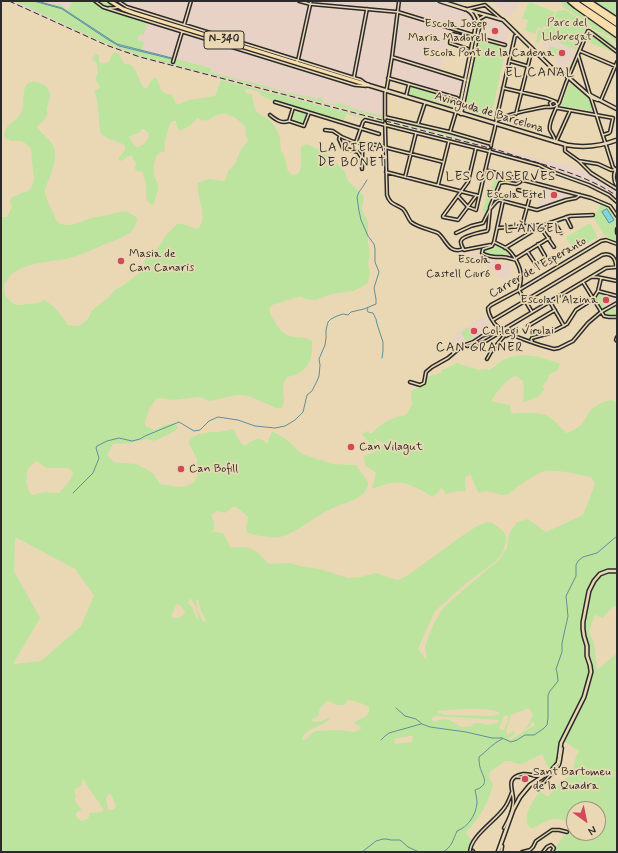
<!DOCTYPE html>
<html>
<head>
<meta charset="utf-8">
<style>
  body { margin:0 }
  #map { position:relative; width:618px; height:853px; overflow:hidden; background:#ead8b5; font-family:Mynerve,sans-serif }
  canvas { display:block }
  .frame { position:absolute; inset:0; border:2px solid #2b2b2b; pointer-events:none }
  .north { position:absolute; left:566px; top:801px; width:40px; height:40px; box-sizing:border-box; background:#ead8b5; border:1px solid #9e937e; border-radius:50%; rotate:147deg; font-size:11px; font-weight:700; line-height:16px; text-align:center; color:#2b2b2b }
  .north::after { content:''; display:block; margin:auto; width:14px; height:18px; background:#d1495b; clip-path:polygon(50% 0,100% 100%,50% 72%,0 100%) }
</style>
</head>
<body>
<div id="map">
<canvas width="618" height="853"></canvas>
<div class="frame"></div>
<div class="north">N</div>
</div>
<script>
const g = document.querySelector('canvas').getContext('2d');
g.lineJoin = 'round';
function fillPath(path, color) { g.fillStyle = color; g.fill(path, 'evenodd'); }
function strokePath(path, color, width, dash) { g.strokeStyle = color; g.lineWidth = width; g.lineCap = dash ? 'butt' : 'round'; g.setLineDash(dash || []); g.stroke(path); }
function drawText(font, color, halo, rows, align = 'center') {
  g.font = font + ' Mynerve,sans-serif'; g.lineWidth = 3.5; g.setLineDash([]); g.textBaseline = 'middle'; g.strokeStyle = halo; g.fillStyle = color; for (const [text, x, y, turn = 0] of rows) {
    g.save(); g.translate(x, y); g.rotate((+turn || 0) * Math.PI / 180); g.textAlign = isNaN(turn) ? turn : align; if (halo) g.strokeText(text, 0, 0); g.fillText(text, 0, 0); g.restore();
  }
}
const built = new Path2D(`
  M7 1H14L100 41 140 56 560 164 578 168 617 191V197L611 193 595 186 556 172 538 163 492 150 139 58 99 43Z
  M43 1H73L69 10 61 5 54 3 52 5 42 2Z
  M126 1H448L468 7V12L474 19V25L473 28 470 31 452 26 440 73 462 80 463 82 459 95 457 96 393 77 391 74H386L385 76 383 87 384 116 350 108V106L337 103 336 105 323 102 318 99 286 92 247 81H245L210 72 211 68 142 50 137 40 140 34 143 35 123 15 128 6Z
  M491 1H519L515 11 513 10 511 19Z
  M486 18 502 23 510 30 508 36V42H503L484 37 481 35 480 32 482 22Z
  M541 36 576 50 566 72 559 66 550 55 544 45Z
  M543 187 566 193 567 198 537 209Z
  M473 253 500 260V262L510 264 509 269 513 270 511 276 508 275 506 279 496 276 497 272 487 268V265L470 260Z
  M599 292 617 297V301L601 309 595 299Z
  M484 316 493 329 483 333 470 341 457 345 453 336 457 332Z`);
const green = new Path2D(`
  M14 1H34L62 9 116 45 172 59 117 44 62 8 52 5 53 3 61 5 68 10 73 1H126L128 6 123 15 147 22 144 35 140 34 137 40 144 42 142 50 211 68 210 72 245 81H247L286 92 318 99 321 97 323 102 336 105 337 103 350 106V108L384 116 382 118 140 56 100 41Z
  M559 1H617V44L609 36 592 29 591 25 562 6 563 4Z
  M529 2 555 12 549 28 544 26 542 29 538 27 535 34 525 30 528 20 522 18Z
  M565 10 589 24 588 27 584 31 576 50 542 36 538 43 536 42 538 31 549 28 557 11Z
  M591 30C601 35 612 37 616 49Z
  M591 35 614 52H613L588 42Z
  M480 40 506 48 491 117 472 114 473 112 464 109 478 42Z
  M550 46 561 50 559 56 548 52Z
  M115 52 119 53 124 64C138 62 137 81 144 88H147L151 81 155 77C163 87 156 92 172 95L176 104H180L188 100 215 96 221 80 492 150 509 155 346 114 344 121 271 100 262 96 260 95 259 92 250 89H245V91L248 94H252L254 106 256 111 262 116 266 117 271 121 276 128 280 138 281 151 284 155 288 171 292 175 298 174C304 164 300 157 301 147L306 144 325 152 329 155 345 172 348 181 364 196 362 208 364 215 368 221V243L370 253 368 263 370 274 369 279 367 284 354 291 332 294 316 300H310L300 297 294 298 272 305 269 309C271 317 281 334 290 336 298 338 305 336 312 341 313 361 308 373 287 377 278 391 288 397 282 408H276L258 400 248 396 237 395 210 401 199 397 172 400 160 398 155 400 149 410 145 421V426L155 430 164 425 175 423 178 427 175 431 159 439 152 441 147 439 130 443 113 444 107 455 114 462 136 464 150 471 154 474 160 484 179 487 186 486 193 483 197 477 196 471 197 459 188 442 193 437 199 434 212 432H219L233 429 240 442 245 446C253 440 260 435 267 444L272 431 286 439 302 454 333 464 356 465 368 482C368 486 367 490 364 493 354 502 342 503 331 509 313 517 299 532 280 537 273 539 255 535 247 533L246 526 248 517 239 509 234 506 225 513 217 511 211 515 214 522V530L210 531 223 533 231 548C240 547 250 546 257 552 261 556 265 560 269 564L289 563 306 567 314 568 323 570 348 578 360 577 376 573 397 580 401 579 411 573 459 538 477 526 487 522 492 523 497 526 505 533 506 539 504 549 502 554 495 562 464 585 435 611 418 649 421 653 427 660 425 647 429 635 434 623 441 611 445 606 482 574 500 559 507 548 509 534 517 522 528 519 546 532 583 515 595 484 591 477C579 475 553 468 542 472 535 474 529 480 523 483 517 486 511 494 505 495 500 496 495 492 490 492 486 491 482 492 478 493L471 475 465 477 466 491 453 492 446 494 442 488 433 497C421 490 406 480 391 483 385 484 378 487 372 489L376 473 365 465 364 456 372 453 384 444 374 438 377 444 370 451 368 448 370 444 362 434 367 431 371 434C382 423 389 418 406 415L412 405 411 391 422 386 427 377 441 373 442 370 457 363 479 370 487 369 489 370C494 367 499 362 505 359 522 351 543 357 560 364L558 370 549 375 547 381 542 386 545 389 538 397 523 402 524 390 523 381 516 376C505 380 497 392 491 401L510 405 511 414C517 412 542 412 548 416 555 420 561 428 566 433L574 430 581 425 590 411 596 406 603 402 611 400 617 402V606H613L603 618 595 615 589 632 594 643 597 670 616 654 617 651V852H553L554 848 572 827C564 816 551 818 541 824 538 825 535 828 533 828 530 828 529 827 528 825 522 815 535 798 540 791L548 797 559 784 571 774 573 770 576 756 579 751 561 739 557 762 550 770 546 763 542 754 522 764H519L509 761H505L490 772 489 778 493 784C488 806 480 816 466 833L472 841 468 852H1V217H7L12 207 10 202 12 197 27 191 31 188 33 183 34 178 32 161 31 149 27 145 22 141H11L5 138C3 125 13 124 19 116 27 107 20 90 28 83 32 81 36 81 40 83 46 85 51 90 50 97 50 101 47 105 47 109 47 111 48 113 47 115 46 120 40 123 37 127 43 137 52 138 55 151 56 162 51 174 47 184 47 186 44 190 45 192 45 198 52 210 54 215 56 219 56 222 61 224 70 227 80 222 88 219 93 217 98 217 103 216 118 214 122 206 137 218 137 223 135 228 131 232 123 238 113 241 103 245 91 250 79 256 66 259 49 262 31 262 16 271 10 274 7 280 4 285L5 295 12 303 17 305 39 303 43 300C55 305 61 315 68 325L79 326 87 320 92 311 96 307 108 298 115 290 125 284 143 270 145 260 148 255 159 247 166 235 177 224C185 223 191 228 198 229 210 215 195 198 198 183L209 179 225 181 228 171 235 164 241 149 248 141 245 133 246 127C239 121 231 112 220 114 209 116 211 125 197 118L191 125 180 131 177 128 176 121H172C168 126 169 129 167 134 165 143 164 143 165 152 163 152 160 152 159 153 154 156 153 170 154 175 155 179 157 181 158 184 159 190 155 198 154 204L153 205 150 204 146 198V184L143 173 142 172 136 171 135 168 136 163 133 159 132 155 129 156 121 161 118 159 125 150V146C117 139 108 142 100 132L97 99 94 90 98 89 100 87 96 81V76L98 74 97 64 92 58 96 54 99 56C99 57 98 61 100 63 102 64 108 63 109 61 112 57 110 55 115 52ZM143 129 149 133C149 140 143 147 136 147L129 137 132 135 139 133 141 130ZM37 461C40 463 43 467 48 468 56 469 68 465 73 472 72 481 64 487 59 493L44 492 32 495 30 493 26 483 27 471 29 467ZM15 537 75 569 94 595 81 626 41 661 13 664 40 618 14 571ZM190 599H191C193 602 195 605 196 608 198 612 198 617 199 621L195 615 192 607 188 603ZM198 599 201 611 206 621 205 622 203 621 197 609 196 600ZM178 604 182 607 185 612C183 617 178 618 173 618L171 616 176 605ZM349 700C356 701 363 704 369 707 370 718 362 717 355 722V724L361 727V729L354 732 340 730 316 731 312 733 307 739 303 740 302 739C307 726 323 728 330 718H328C323 721 316 724 311 720L319 715C318 708 323 706 327 701 334 702 335 706 344 705L346 704V701ZM529 708 533 715 530 721 529 724 523 731 530 726 532 721 535 725 510 740 508 738 514 735V731L508 735 506 732 511 715C517 712 523 711 529 708ZM465 709C475 709 492 708 500 713L497 715 492 716 447 715 438 713V711ZM507 715 508 717V721L504 730 499 729 504 716ZM435 716 499 720 498 723 487 725 485 724 478 723 473 724 472 726 461 727C453 721 445 716 435 722L432 720V718ZM410 736H413L412 742 395 744 394 739ZM83 778 88 787 104 810 102 812 90 813H89V816L88 819 82 821 78 819 76 815 77 812 82 810 74 800 76 796 74 790C82 785 81 788 83 778ZM109 794H111L116 806 114 809 112 810H108L106 798ZM574 809H598V833H574Z
  M569 84H571L589 99 594 111 561 106Z
  M411 86 458 100 456 108 408 94Z
  M295 111 307 114 304 123 293 120Z
  M392 119 419 126 489 146 392 121Z
  M495 178 498 179 499 183 487 211 486 212 482 211 486 199 485 198 486 194 489 195Z
  M601 203 610 208 617 219V226L615 231 617 236V242L609 239 607 235 605 236 593 217 598 210Z
  M590 223 598 237 574 251 566 237Z
  M497 245 505 251 510 256V258C501 255 493 256 484 253V251L490 248 493 250Z
  M599 293 609 295 611 299 603 303 605 307 601 309 596 299Z
  M614 308 615 311 617 310V315H607L604 313Z
  M468 327 474 337 466 341 461 333Z`);
const water = new Path2D(`
  M34 1H37L62 8 117 44 172 58V59L119 46 107 39 62 9Z
  M607 209 614 220 609 223 602 212Z`);
const stream = new Path2D(`
  M368 308 367 310 368 312 373 313 376 319 377 324 383 342V351L382 358
  M73 493 93 473 99 458 96 448 97 446 107 441 119 438 132 441 140 439 145 436 179 422 194 431 200 430 209 421 218 417 238 420 255 426 275 428 285 426 295 420 303 412 307 395 312 391 317 381 319 376 320 365 319 359 325 345 326 338V330L328 322 331 319 337 316 343 314 348 315 351 312 364 309 376 304V299L374 288 379 272 375 262V249L374 244 368 236 361 220 359 211 357 197 359 192 362 188 367 180
  M396 708 405 716 416 719 422 724 430 727 466 732 492 738H502
  M502 738 511 742 517 740 525 735H534L543 729 547 725 548 718V695L550 691 558 681 557 672 556 669 562 652V643L568 616 566 596 576 576V565L578 561 583 557 597 553 617 536
  M381 740 385 736 389 733 421 724
  M362 852 376 841 383 839H386L391 840H400L408 847 419 852
  M443 852C452 847 453 840 457 831 468 827 476 815 477 803 477 799 476 795 475 790 477 789 479 789 481 787 489 782 481 773 480 767 479 763 479 760 479 757 487 751 493 743 502 739`);
const minor = new Path2D(`
  M95 1 103 7 125 14 355 85 366 86
  M118 1 127 7 140 11 361 80 366 84
  M299 1 310 4 398 12 473 35
  M109 8H114L118 7
  M468 9 485 5 501 19
  M184 25 191 1
  M476 37 505 45
  M468 49 450 43 451 35 453 34 464 37 472 36
  M580 51 615 66
  M578 55 590 95
  M392 57 466 80
  M510 61 527 66
  M173 62 182 32
  M296 63 298 60 311 1
  M354 77 367 9
  M388 78 457 98 460 101
  M566 83 588 31H589L592 33 617 52
  M503 88 546 98 554 101
  M406 96 409 84
  M591 98 613 167 616 170
  M601 100 617 62
  M275 102 379 134
  M557 105V108L613 118 610 132 609 133 603 135
  M557 105 559 103 566 83
  M551 106 550 103 553 101 556 102 557 105
  M516 114 532 49
  M270 115C276 120 282 124 289 121
  M385 117 450 132 491 144
  M385 119V93L387 87 392 57 399 1
  M497 120C510 113 530 110 545 107 549 107 553 108 557 105
  M289 121 304 126 309 113
  M289 121 293 108
  M385 123 387 195C390 205 396 204 403 209 407 213 408 219 411 222 417 227 431 230 438 233 446 239 449 255 463 249
  M418 124 425 103
  M325 130 333 131 342 137 354 142 376 145 443 162
  M450 132 456 112
  M340 136 339 139 343 148 358 152 362 158
  M356 142 363 122 365 120 488 151 539 165 553 172 589 185 609 195 617 202
  M555 142C555 136 552 135 550 130 548 124 554 114 556 108
  M556 142 570 111
  M565 145V151L579 161 591 173 617 189
  M491 146V144L495 128 497 116 515 36 517 35
  M579 161 598 164 611 170H616
  M617 168C613 173 613 180 617 186
  M362 169C362 160 362 152 363 143
  M485 170 591 198 610 206 617 216
  M386 172 479 196
  M405 177 416 133
  M438 185 449 141
  M518 190 531 193 522 226
  M476 195V196L458 220 443 217V216L468 182 476 148
  M458 196 468 207 476 210 490 150
  M503 201 494 242 492 246 483 249 482 253C488 257 495 257 502 257 506 257 512 259 516 260
  M490 209 496 202 499 200 537 210 566 200 576 198 580 195
  M490 209 488 229 487 231C482 232 462 236 461 241 460 244 463 248 464 250L490 245 492 246
  M566 217 571 227
  M554 222 561 233
  M497 228 539 225 554 247
  M617 229V233
  M456 233 471 226 483 223 490 209V207L500 183 505 182 516 184 520 182 521 179
  M494 242C498 244 502 246 506 248 514 254 521 267 521 277 521 281 520 286 519 290L520 292 532 312
  M538 244 545 256
  M505 248 541 226 570 216 593 215
  M527 251 537 266
  M515 259 549 238
  M592 277H597L617 281
  M583 282 604 316 609 317H617
  M598 291 617 296
  M550 302 564 326
  M601 312 588 323 573 341 559 348 554 349C538 345 511 336 498 327 493 323 488 314 488 308L491 305 519 290 601 241 606 240 617 244
  M601 312 617 303
  M493 320 602 255C611 252 616 258 616 267
  M528 326 555 310
  M508 327 511 333
  M617 337 616 340 617 341
  M532 341 531 340 532 338 550 333 567 324 576 310 593 299 598 291 601 278
  M466 345 467 346C473 344 479 344 484 342 491 339 495 334 502 332L506 336 510 334
  M487 359 491 352 505 335
  M410 382 420 385 424 383 426 372 432 367 448 358 462 346 473 342 482 336 493 332 504 329 606 268 617 267
  M517 777H523
  M538 789 559 765 560 761 562 748
  M504 828C508 821 512 813 513 805 516 792 502 778 523 774 529 773 535 777 542 776
  M470 852C470 836 497 820 505 807 508 803 510 797 512 792
  M472 852 473 851
  M522 852 530 850 533 847 536 841 552 830H559L567 832
  M543 852 547 847 551 845 554 848 552 852`);
const tertiary = new Path2D(`
  M465 9 503 20 551 67 568 77 592 98 598 100
  M476 24 479 19 486 15
  M590 95 617 109
  M456 112 461 100 476 25C476 18 473 13 466 9
  M461 114 480 23 478 17 475 12
  M501 852 502 846`);
const secondary = new Path2D(`
  M440 1 465 9
  M368 85 567 145C584 148 601 146 617 140
  M498 852 513 810 520 797 530 785 551 771 558 763 559 758 561 743 584 697 591 672 590 665 587 656V646L584 636 583 629V622L589 591 594 581 600 574 608 571H617`);
const primary = new Path2D(`
  M110 1 123 9 134 13 368 85`);
const motorway = new Path2D(`
  M570 1 576 6 617 35
  M583 1 617 24
  M588 1 617 20
  M575 2 617 30`);
const rail = new Path2D(`
  M9 1 106 45 140 57 501 151C540 165 582 172 617 196`);
const markers = [
  [495,31,4,"#d1495b"],
  [562,53,4,"#d1495b"],
  [554,195,4,"#d1495b"],
  [121,261,4,"#d1495b"],
  [498,267,4,"#d1495b"],
  [606,300,4,"#d1495b"],
  [474,331,4,"#d1495b"],
  [351,447,4,"#d1495b"],
  [181,469,4,"#d1495b"],
  [525,779,4,"#d1495b"]
];
const shields = [
  [224,40,40]
];
const shieldNames = [
  ["N-340",224,40]
];
const parkNames = [
  ["Parc del",567,23],
  ["Llobregat",567,37]
];
const poiNames = [
  ["Escola Josep",487,24],
  ["Maria Madorell",487,38],
  ["Escola Pont de la Cadena",554,53],
  ["Escola Estel",546,195],
  ["Masia de",129,254,"left"],
  ["Can Canaris",129,268,"left"],
  ["Escola",490,260],
  ["Castell Ciuró",490,274],
  ["Escola l'Alzina",598,300],
  ["Col·legi Virolai",482,331,"left"],
  ["Can Vilagut",359,447,"left"],
  ["Can Bofill",189,469,"left"],
  ["Sant Bartomeu",533,772,"left"],
  ["de la Quadra",533,786,"left"]
];
const streetNames = [
  ["Avinguda de Barcelona",489,113,17],
  ["Carrer de l'Esperanto",538,268,-30]
];
const neighbourhoodNames = [
  ["EL CANAL",540,73],
  ["LA RIERA",352,148],
  ["DE BONET",352,163],
  ["LES CONSERVES",501,177],
  ["L'ÀNGEL",534,229],
  ["CAN GRANER",480,348]
];
fillPath(built, '#e8d1c5');
fillPath(green, '#bde49f');
fillPath(water, '#83d2e0');
strokePath(water, '#608f98', 1);
strokePath(stream, '#608f98', 1);
strokePath(minor, '#2b2b2b', 4.5);
strokePath(tertiary, '#2b2b2b', 5);
strokePath(secondary, '#2b2b2b', 5.5);
strokePath(primary, '#2b2b2b', 6);
strokePath(motorway, '#2b2b2b', 7);
strokePath(minor, '#ead8b5', 1.5);
strokePath(tertiary, '#ead8b5', 2);
strokePath(secondary, '#ead8b5', 2.5);
strokePath(primary, '#f9deab', 3);
strokePath(motorway, '#f9deab', 4);
strokePath(rail, '#2b2b2b', 1, [6, 3]);
for (const [x, y, r, color] of markers) { const dot = new Path2D(); dot.arc(x, y, r, 0, 2 * Math.PI); g.fillStyle = color; g.fill(dot); strokePath(dot, '#ead8b5', 1.5); }
for (const [x, y, w] of shields) { const box = new Path2D(); box.roundRect(x - w / 2, y - 9, w, 18, 3); g.fillStyle = '#ead8b5'; g.fill(box); strokePath(box, '#2b2b2b', 1); }
drawText('bold 11px', '#2b2b2b', null, shieldNames);
drawText('12px', '#41473c', '#ead8b5', parkNames);
drawText('12px', '#2b2b2b', '#ead8b5', poiNames, 'right');
drawText('12px', '#2b2b2b', '#ead8b5', streetNames);
g.letterSpacing = '1px';
drawText('13px', '#2b2b2b', '#ead8b5', neighbourhoodNames);
g.letterSpacing = '0px';
</script>
</body>
</html>
